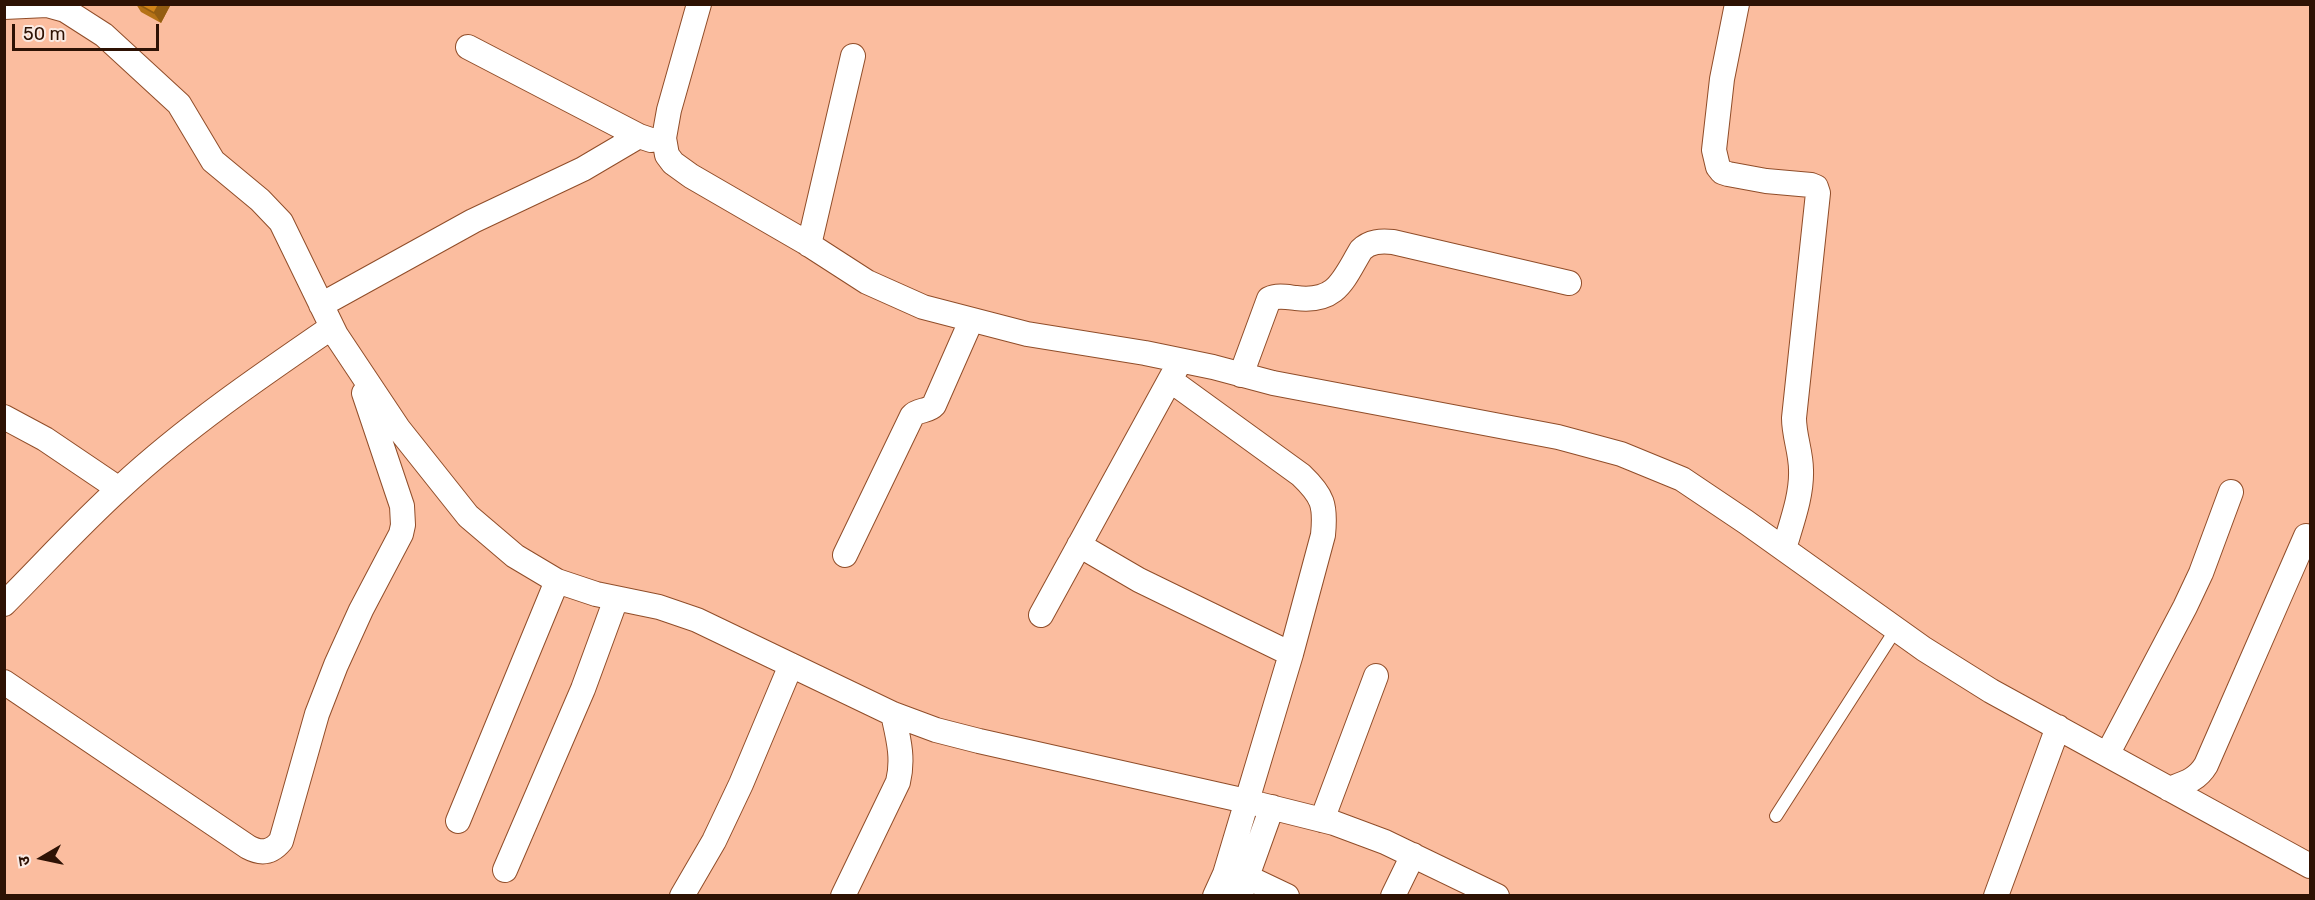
<!DOCTYPE html>
<html>
<head>
<meta charset="utf-8">
<style>
  body { margin:0 }
  #map { position:relative; width:2315px; height:900px; overflow:hidden; background:#fbbd9f; font-family:Rubik,"Noto Sans Devanagari",sans-serif }
  canvas { display:block }
  .frame { position:absolute; inset:0; border:6px solid #2e1204; pointer-events:none }
  .north { position:absolute; left:12px; top:828px; width:60px; height:60px; -webkit-text-stroke:4px #faeae3; paint-order:stroke; rotate:261deg; font-size:16px; font-weight:700; line-height:24px; text-align:center; color:#2e1204 }
  .north::after { content:''; display:block; margin:auto; width:21px; height:27px; background:#2e1204; clip-path:polygon(50% 0,100% 100%,50% 72%,0 100%) }
  .scale { position:absolute; left:12px; top:24px; width:147px; height:27px; box-sizing:border-box; border:3px solid #2e1204; border-top:0; padding-left:8px; font-size:18px; line-height:21px; white-space:nowrap; color:#2e1204; -webkit-text-stroke:4px #faeae3; paint-order:stroke }
</style>
</head>
<body>
<div id="map">
<canvas width="2315" height="900"></canvas>
<div class="frame"></div>
<div class="north">उ</div>
<div class="scale">50 m</div>
</div>
<script>
const g = document.querySelector('canvas').getContext('2d');
g.lineJoin = 'round';
function strokePath(path, color, width, dash) { g.strokeStyle = color; g.lineWidth = width; g.lineCap = dash ? 'butt' : 'round'; g.setLineDash(dash || []); g.stroke(path); }
function fillPath(path, color) { g.fillStyle = color; g.fill(path, 'evenodd'); }
const service = new Path2D(`
  M1776 816 1896 629`);
const minor = new Path2D(`
  M699 4 669 110 664 138 667 155 673 163 691 176 805 242 867 282 923 307 1027 334 1145 353 1213 367 1273 383 1558 437 1621 454 1682 479 1746 522 1924 649 1991 691 2310 866
  M1737 4 1722 79 1714 150 1718 167 1722 172 1728 174 1766 181 1811 185 1816 187 1818 193 1794 418C1794 436 1801 452 1801 470 1802 496 1791 524 1784 549
  M4 7 47 5 65 10 104 35 179 104 213 161 260 200 281 222 336 335 398 428 468 516 515 556 557 581 596 594 659 607 697 620 893 714 936 730 979 741 1246 801 1334 823 1385 842 1497 896
  M468 47 639 136 651 140
  M809 245 853 56
  M321 305 473 221 583 169 639 136
  M1241 375 1269 299C1277 295 1287 297 1296 298 1337 303 1343 280 1361 250 1370 241 1381 241 1393 242L1569 283
  M1170 380 1301 475C1323 496 1326 505 1323 535L1291 654 1225 874 1215 896
  M4 417 45 439 119 489
  M1079 545 1139 580 1291 654
  M845 555 912 416C918 409 928 412 934 405L971 321
  M4 604C43 565 80 524 121 487 186 427 259 377 332 327
  M1041 615 1177 367
  M4 682 248 847C261 854 271 853 281 841L317 714 336 665 361 610 401 534 403 525 402 506 364 393
  M2108 753 2185 607 2201 573 2231 492
  M2169 789C2185 783 2197 780 2206 765L2306 536
  M1322 820 1376 676
  M458 821 557 581
  M505 870 583 689 616 599
  M1247 877 1287 896
  M682 896 714 841 741 784 791 665
  M843 896 898 782C904 758 898 737 893 714
  M1240 896 1272 807
  M1393 896 1413 855
  M1996 896 2058 727`);
const wall = new Path2D(`
  M136 4H171L161 23 141 12Z`);
const shadedWall = new Path2D(`
  M159 4H171L161 23 154 13Z`);
const building = new Path2D(`
  M138 4H159L154 13Z`);
strokePath(service, '#904d29', 14);
strokePath(minor, '#904d29', 26);
strokePath(service, '#fff', 12);
strokePath(minor, '#fff', 24);
fillPath(wall, '#b57216');
fillPath(shadedWall, '#935d12');
fillPath(building, '#d2851a');
strokePath(building, '#935d12', 1.5);
</script>
</body>
</html>
